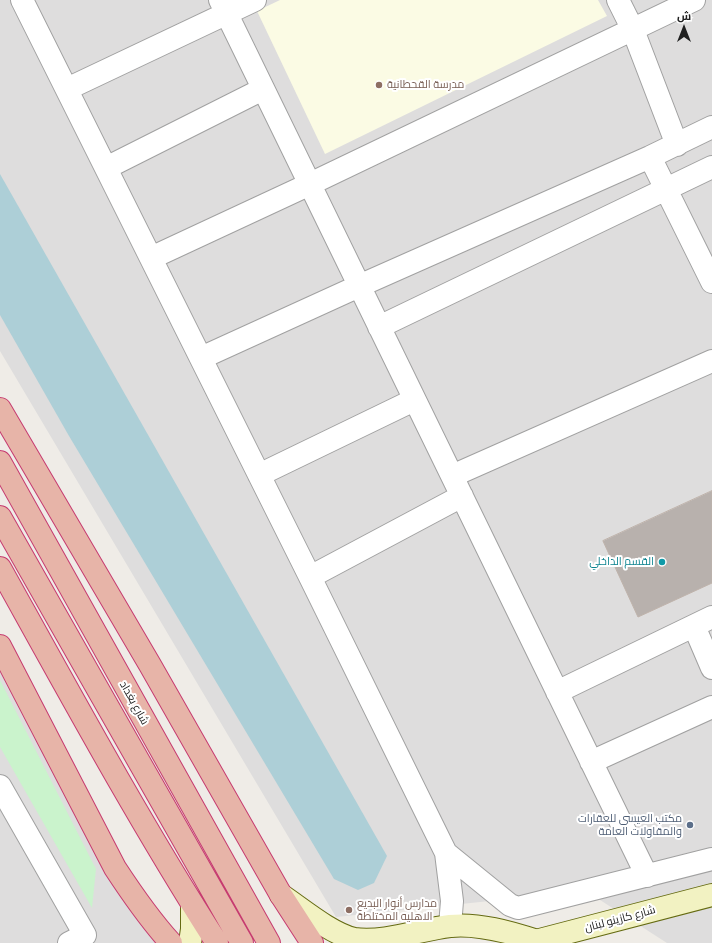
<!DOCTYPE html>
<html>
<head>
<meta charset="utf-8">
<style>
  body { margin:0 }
  #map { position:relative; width:712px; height:943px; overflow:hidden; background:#efece7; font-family:Cabin,Cairo,sans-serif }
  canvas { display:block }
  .north { position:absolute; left:664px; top:8px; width:40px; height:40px; -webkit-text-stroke:3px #fff; paint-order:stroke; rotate:0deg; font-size:11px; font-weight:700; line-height:16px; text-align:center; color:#202020 }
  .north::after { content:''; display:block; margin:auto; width:14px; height:18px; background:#202020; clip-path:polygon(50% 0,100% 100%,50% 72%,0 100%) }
</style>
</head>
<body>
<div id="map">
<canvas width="712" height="943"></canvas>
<div class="north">ش</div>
</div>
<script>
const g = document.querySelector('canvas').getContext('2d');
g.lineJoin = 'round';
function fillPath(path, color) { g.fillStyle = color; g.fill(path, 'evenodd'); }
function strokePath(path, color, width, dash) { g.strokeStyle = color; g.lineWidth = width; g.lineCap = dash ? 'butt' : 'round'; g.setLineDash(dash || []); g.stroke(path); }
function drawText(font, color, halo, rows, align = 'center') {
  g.font = font + ' Cabin,Cairo,sans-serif'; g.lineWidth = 4; g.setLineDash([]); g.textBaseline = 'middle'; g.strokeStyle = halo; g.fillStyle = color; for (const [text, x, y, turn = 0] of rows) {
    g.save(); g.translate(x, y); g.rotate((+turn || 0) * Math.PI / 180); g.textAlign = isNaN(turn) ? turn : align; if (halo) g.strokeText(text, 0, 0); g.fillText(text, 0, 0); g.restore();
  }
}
const residential = new Path2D(`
  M0 0H712V943H667L586 891 336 917 0 351Z
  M0 663 161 943H0Z`);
const education = new Path2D(`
  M280 0H598L607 16 325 154 257 11Z`);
const park = new Path2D(`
  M0 680 96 869 92 908 0 747Z`);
const water = new Path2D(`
  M0 174 387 856 374 883 358 890 334 879 69 436 0 315Z`);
const building = new Path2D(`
  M712 491V583L638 617 603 541Z`);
const minor = new Path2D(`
  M22 0 310 577 446 853 452 901 450 926
  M220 0 647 876
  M618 0 633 30 677 145
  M67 89 255 0
  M650 157 712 282
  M106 168 263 89
  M151 258 310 184 694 0
  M379 327 712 167
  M201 358 359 286 650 157 712 127
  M259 475 414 400
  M452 476 712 361
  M310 577 462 496
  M694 626 712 668
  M557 692 712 617
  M591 762 712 707
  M0 786 85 935 69 943
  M446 853 510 905 518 908 712 859`);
const secondary = new Path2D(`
  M281 895C302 909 330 933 354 939 386 943 418 930 450 926 478 923 510 932 537 941
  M190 943 192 929V904
  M528 943 712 895`);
const trunk = new Path2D(`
  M0 409 150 665 281 895 312 943
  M0 462 269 943
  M0 517 242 943
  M0 568C70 694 139 821 217 943
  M0 646 115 868C132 894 150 920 171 943`);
const markers = [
  [379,85,4,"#8d6e63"],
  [662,562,4,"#0f9aa8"],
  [690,825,4,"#5c6f8a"],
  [349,910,4,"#8d6e63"]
];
const educationNames = [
  ["مدرسة القحطانية",387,85],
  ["مدارس أنوار البديع",357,904],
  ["الاهليه المختلطة",357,917]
];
const cultureNames = [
  ["القسم الداخلي",654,562]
];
const streetNames = [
  ["شارع بغداد",134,703,61],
  ["شارع كازينو لبنان",620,919,-15]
];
const serviceNames = [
  ["مكتب العيسى للعقارات",682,819],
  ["والمقاولات العامة",682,832]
];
fillPath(residential, '#dedddd');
fillPath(education, '#fbfbe4');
fillPath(park, '#caf3cc');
fillPath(water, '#adcfd7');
fillPath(building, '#b8b1ad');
strokePath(building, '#bfb3ab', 1);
strokePath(minor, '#a1a1a1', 24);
strokePath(secondary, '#656b12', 24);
strokePath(trunk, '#c63b70', 24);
strokePath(minor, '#fff', 22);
strokePath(secondary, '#f2f2c2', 22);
strokePath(trunk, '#e7b4a8', 22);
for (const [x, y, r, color] of markers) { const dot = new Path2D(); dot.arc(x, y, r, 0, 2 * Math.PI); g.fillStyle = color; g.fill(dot); strokePath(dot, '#fff', 1.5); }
drawText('11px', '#785e54', '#fff', educationNames, 'left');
drawText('11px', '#0d838f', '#fff', cultureNames, 'right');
drawText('11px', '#202020', '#fff', streetNames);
drawText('11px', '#4e5e75', '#fff', serviceNames, 'right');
</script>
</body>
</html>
